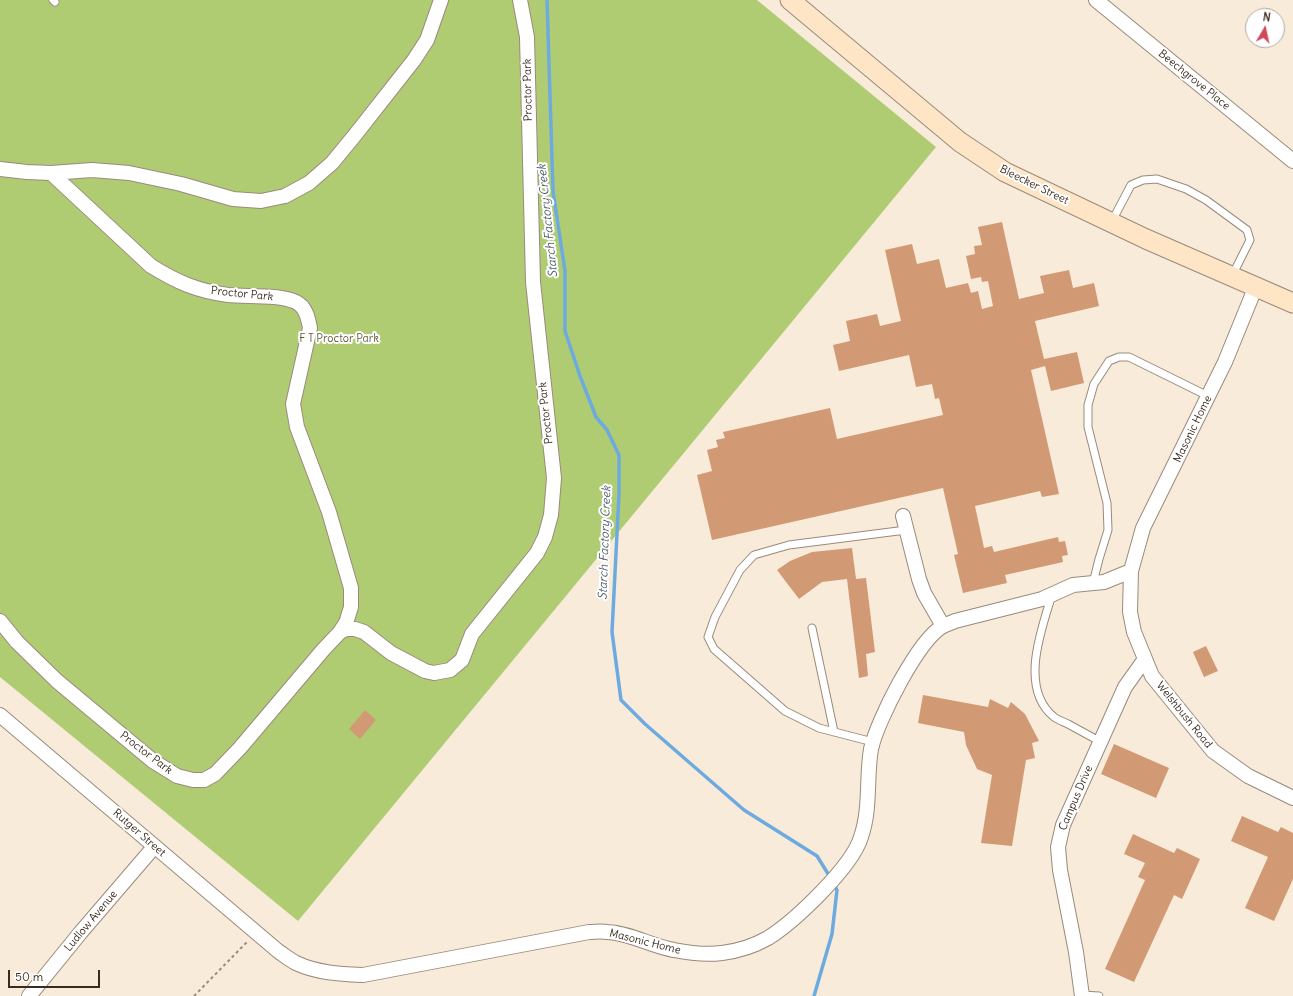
<!DOCTYPE html>
<html>
<head>
<meta charset="utf-8">
<style>
  body { margin:0 }
  #map { position:relative; width:1293px; height:996px; overflow:hidden; background:#f8ebda; font-family:Delius,sans-serif }
  canvas { display:block }
  .north { position:absolute; left:1245px; top:8px; width:40px; height:40px; box-sizing:border-box; background:#fff; border:1px solid #b1aaa5; border-radius:50%; rotate:9deg; font-size:11px; font-weight:700; line-height:16px; text-align:center; color:#3b2a1e }
  .north::after { content:''; display:block; margin:auto; width:14px; height:18px; background:#d1495b; clip-path:polygon(50% 0,100% 100%,50% 72%,0 100%) }
  .scale { position:absolute; left:8px; top:970px; width:92px; height:18px; box-sizing:border-box; border:2px solid #3b2a1e; border-top:0; padding-left:5px; font-size:12px; line-height:14px; white-space:nowrap; color:#3b2a1e; -webkit-text-stroke:3px #fff; paint-order:stroke }
</style>
</head>
<body>
<div id="map">
<canvas width="1293" height="996"></canvas>
<div class="north">N</div>
<div class="scale">50 m</div>
</div>
<script>
const g = document.querySelector('canvas').getContext('2d');
g.lineJoin = 'round';
function fillPath(path, color) { g.fillStyle = color; g.fill(path, 'evenodd'); }
function strokePath(path, color, width, dash) { g.strokeStyle = color; g.lineWidth = width; g.lineCap = dash ? 'butt' : 'round'; g.setLineDash(dash || []); g.stroke(path); }
function drawText(font, color, halo, rows, align = 'center') {
  g.font = font + ' Delius,sans-serif'; g.lineWidth = 4; g.setLineDash([]); g.textBaseline = 'middle'; g.strokeStyle = halo; g.fillStyle = color; for (const [text, x, y, turn = 0] of rows) {
    g.save(); g.translate(x, y); g.rotate((+turn || 0) * Math.PI / 180); g.textAlign = isNaN(turn) ? turn : align; if (halo) g.strokeText(text, 0, 0); g.fillText(text, 0, 0); g.restore();
  }
}
const green = new Path2D(`
  M0 0H757L936 147 298 921 0 677Z`);
const stream = new Path2D(`
  M547 0 553 191 565 271V331L580 376 596 417 607 430 619 455V494L612 632 621 700 645 724 744 810 817 856 830 877
  M814 996 832 934 837 890 833 883`);
const building = new Path2D(`
  M1002 222 1019 299 1044 293 1040 276 1069 270 1073 288 1094 283 1099 306 1035 321 1044 359 1077 352 1084 383 1051 391 1045 366 1031 370 1059 494 1042 497 1040 491 975 506 984 548 992 546 994 552 1058 537 1059 542 1065 541 1068 555 1062 556 1063 562 1005 575 1007 583 963 593 954 555 958 554 943 488 712 540 697 475 712 471 707 450 718 447 716 440 725 438 723 432 830 408 837 439 943 415 939 398 935 399 932 384 916 387 909 355 839 371 833 345 850 341 846 321 877 314 880 326 901 321 885 250 912 244 917 264 939 259 946 288 968 283 971 293 978 291 982 309 993 306 988 281 982 282 981 277 971 279 966 256 975 254 974 246 982 245 978 227Z
  M852 548 856 579 866 578 875 652 866 654 868 676 859 678 847 579 822 582 799 599 777 570 790 561 812 552Z
  M1206 646 1218 671 1204 677 1193 652Z
  M923 695 988 707 990 699 1008 708 1011 702 1025 714 1039 741 1032 743 1035 758 1026 760 1012 846 981 843 992 775 977 769 966 745 964 732 918 723Z
  M365 710 376 720 360 739 349 729Z
  M1114 744 1169 768 1156 798 1101 774Z
  M1242 816 1278 832 1281 827 1293 833V879L1274 921 1245 908 1268 857 1231 841Z
  M1133 834 1174 853 1177 848 1200 859 1182 899 1174 895 1134 982 1105 969 1145 880 1138 877 1145 863 1124 854Z`);
const path = new Path2D(`
  M194 996 248 941`);
const lane = new Path2D(`
  M53 0 55 2
  M1111 223 1131 185 1143 180 1157 179 1186 189 1206 200 1247 230 1250 240 1232 276
  M1093 583 1099 559 1108 530 1107 503 1088 427V405L1094 384 1109 361 1119 357H1129L1208 396
  M1052 595C1041 630 1019 689 1054 717 1058 720 1064 722 1068 724 1079 730 1090 736 1101 742
  M812 628 834 732
  M873 742 819 728 785 711 714 649 708 637 715 617 740 570 754 555 789 545 906 530
  M1082 995 1099 996`);
const street = new Path2D(`
  M1096 0 1293 161
  M0 169 27 172 51 173 92 170 129 173 181 184 233 199 261 201 285 196 309 183 332 163 355 135 414 60 427 40 441 0
  M51 173 151 266C177 282 197 291 228 295 247 297 279 294 296 302 306 307 308 318 310 328L293 404 297 427 329 512 351 588V607L346 623 340 632
  M1256 286 1225 362 1143 528 1131 571 1130 612 1134 632 1152 676 1213 751 1248 776 1293 798
  M903 516 919 579 924 593 943 626
  M0 621 17 642 57 681 153 761 177 776 193 780H204L215 774 240 748 323 650 340 632 346 629H355L364 632 391 653 425 671 434 673 450 670 462 660 472 634 537 553 545 537 551 515 554 478 533 282 527 37 520 0
  M0 715 278 951C284 955 290 960 296 963 317 973 341 974 363 975L589 932C595 932 601 931 607 932 630 933 651 946 674 950 689 953 707 955 722 953 738 951 754 946 768 938 795 921 852 867 861 837 871 808 866 778 871 749 877 721 918 640 943 626 947 624 951 623 955 621L1042 599 1073 585 1104 582 1131 571
  M29 996 81 932 154 847
  M1082 996 1076 952 1060 870 1058 847 1063 825 1125 687 1145 659`);
const secondary = new Path2D(`
  M790 0 960 142 1005 172 1146 239 1293 303`);
const streetNames = [
  ["Beechgrove Place",1194,80,39],
  ["Proctor Park",528,90,-91],
  ["Bleecker Street",1034,185,26],
  ["Proctor Park",242,294,6],
  ["Proctor Park",546,413,-96],
  ["Masonic Home",1193,429,-64],
  ["Welshbush Road",1184,715,51],
  ["Proctor Park",146,753,37],
  ["Campus Drive",1076,798,-67],
  ["Rutger Street",139,833,41],
  ["Ludlow Avenue",91,921,-50],
  ["Masonic Home",645,942,14]
];
const parkNames = [
  ["F T Proctor Park",339,339]
];
const waterNames = [
  ["Starch Factory Creek",548,221,-96],
  ["Starch Factory Creek",605,543,-88]
];
fillPath(green, '#b0cc73');
strokePath(stream, '#6daadf', 3.5);
fillPath(building, '#d19a75');
strokePath(lane, '#9a8a7c', 9);
strokePath(street, '#9a8a7c', 16);
strokePath(secondary, '#9a8a7c', 21);
strokePath(path, '#9a8a7c', 2, [3, 3]);
strokePath(lane, '#fff', 7);
strokePath(street, '#fff', 14);
strokePath(secondary, '#fee5c5', 19);
drawText('11px', '#3b2a1e', '#fff', streetNames);
drawText('11px', '#5e5b38', '#fff', parkNames);
drawText('italic 12px', '#4f5d6b', '#fff', waterNames);
</script>
</body>
</html>
